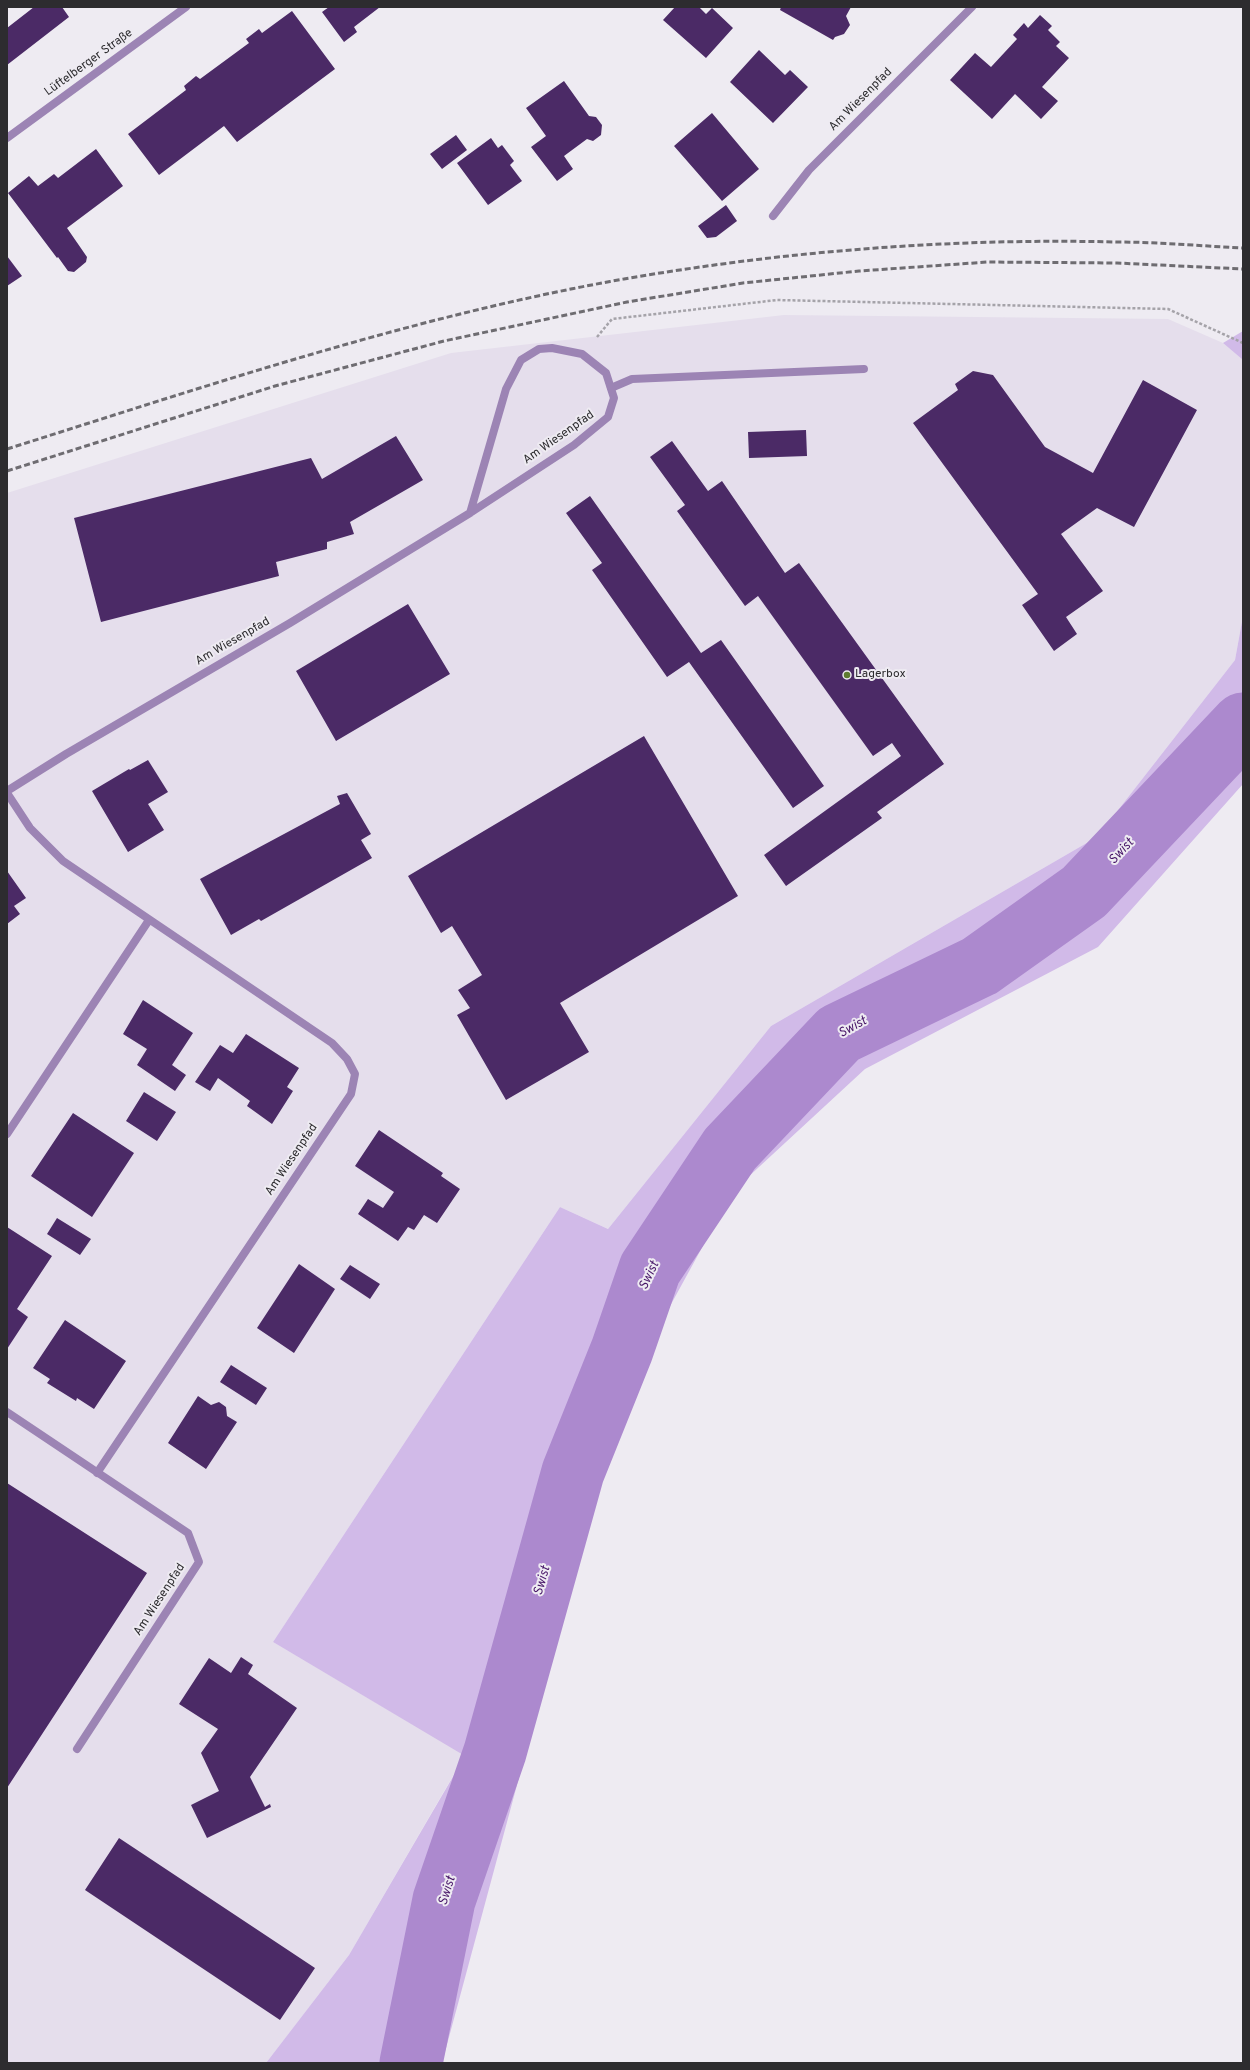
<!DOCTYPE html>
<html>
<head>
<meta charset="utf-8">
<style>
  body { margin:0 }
  #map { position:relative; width:1250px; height:2070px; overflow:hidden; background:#eeebf2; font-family:Overpass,sans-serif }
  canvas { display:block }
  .frame { position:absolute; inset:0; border:8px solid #2d2c2f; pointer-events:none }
</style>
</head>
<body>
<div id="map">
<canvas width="1250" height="2070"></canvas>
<div class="frame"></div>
</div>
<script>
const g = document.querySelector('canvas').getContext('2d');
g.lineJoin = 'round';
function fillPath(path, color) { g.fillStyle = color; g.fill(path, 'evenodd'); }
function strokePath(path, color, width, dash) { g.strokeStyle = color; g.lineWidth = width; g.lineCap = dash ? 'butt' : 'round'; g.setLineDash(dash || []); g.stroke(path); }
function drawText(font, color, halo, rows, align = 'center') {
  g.font = font + ' Overpass,sans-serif'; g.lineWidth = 4; g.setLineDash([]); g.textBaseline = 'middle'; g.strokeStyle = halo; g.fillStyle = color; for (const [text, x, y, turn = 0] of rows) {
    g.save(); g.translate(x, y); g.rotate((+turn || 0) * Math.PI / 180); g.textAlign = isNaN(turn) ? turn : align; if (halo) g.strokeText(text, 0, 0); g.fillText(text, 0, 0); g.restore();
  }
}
const built = new Path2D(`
  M784 315 1168 319 1223 343 1243 360V616L1235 660 1097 837 771 1026 608 1229 560 1207 273 1642 465 1755 349 1955 266 2063H7V493L451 353Z`);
const green = new Path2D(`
  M1243 331V360L1223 343Z
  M1243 616V784L1098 947 865 1069 733 1191 623 1392 442 2063H266L349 1955 465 1756 273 1642 560 1207 608 1229 771 1026 1097 837 1235 660Z`);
const river = new Path2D(`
  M411 2063 444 1900 495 1752 573 1472 622 1350 650 1269 730 1149 839 1034 980 966 1084 892 1243 724`);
const building = new Path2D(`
  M34 7H62L69 17 7 65V28Z
  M329 7H380L354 27 357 32 344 42 322 12Z
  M675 7H699L706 14 712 8 733 28 706 58 663 20Z
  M781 7H851L846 16 850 25 844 34 835 37 833 40 780 10Z
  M292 11 335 69 237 142 224 126 159 175 128 134 186 90 184 86 196 76 200 79 249 43 246 39 259 29 262 33Z
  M1040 15 1052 26 1048 30 1060 42 1056 46 1069 58 1042 87 1058 101 1041 119 1015 94 992 119 950 80 975 53 991 67 1017 39 1013 35 1024 23 1028 28Z
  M759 50 785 75 790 70 808 87 773 123 730 82Z
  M564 81 589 116 596 117 602 125 601 135 593 141 587 139 564 156 573 169 557 181 531 147 546 136 526 108Z
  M712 113 759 169 722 201 674 146Z
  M456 135 467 150 442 169 430 154Z
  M491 138 498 148 502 145 514 161 510 165 522 181 488 205 457 163Z
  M96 149 123 186 67 228 87 257 86 262 74 272 68 271 58 257 57 258 8 193 29 176 38 186 54 174 58 178Z
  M726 205 737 221 716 237 707 238 698 226Z
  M7 256 22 276 7 286Z
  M973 371 993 375 1045 447 1093 473 1143 380 1197 410 1134 527 1097 508 1061 534 1103 591 1066 617 1077 634 1054 651 1022 605 1038 594 913 423 958 390 955 384Z
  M806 430 807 456 749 458 748 432Z
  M396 436 423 480 350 522 354 534 327 542V549L276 562 279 576 101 622 74 518 311 458 322 479Z
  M672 441 708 491 722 481 785 573 799 563 944 764 877 812 882 818 786 886 764 855 901 756 892 743 873 756 758 596 745 606 677 511 685 505 650 457Z
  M590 496 701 653 721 640 824 786 793 808 689 662 667 677 592 570 602 563 566 513Z
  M408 604 450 674 336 741 296 671Z
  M644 736 738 896 560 1003 589 1052 506 1100 457 1015 470 1008 458 990 482 975 452 926 441 933 408 876Z
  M148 760 168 792 148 804 164 830 128 852 92 791 129 769 130 770Z
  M347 793 371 834 361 840 372 858 261 921 259 919 231 935 200 879 340 804 337 796Z
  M7 871 26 898 14 906 20 914 7 924Z
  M143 1000 193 1033 172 1065 186 1075 175 1091 137 1065 147 1049 123 1034Z
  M246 1034 299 1068 287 1087 293 1091 272 1124 247 1106 250 1101 218 1078 210 1091 195 1082 220 1045 233 1053Z
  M144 1092 176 1112 157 1141 126 1121Z
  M73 1113 134 1153 92 1217 31 1176Z
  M379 1130 443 1173 441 1176 460 1189 437 1223 424 1215 414 1230 408 1227 398 1241 358 1214 368 1199 383 1208 394 1192 355 1166Z
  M57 1218 91 1239 80 1255 47 1234Z
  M7 1227 52 1256 17 1309 28 1317 7 1349Z
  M299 1264 335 1289 294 1353 257 1328Z
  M350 1265 380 1284 370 1299 340 1279Z
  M65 1320 126 1361 94 1409 77 1398 76 1401 47 1383 50 1379 33 1368Z
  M231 1365 267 1388 256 1405 220 1382Z
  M198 1396 211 1405 219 1402 226 1407 227 1416 237 1422 206 1469 168 1443Z
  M7 1483 147 1573 7 1788Z
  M241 1657 253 1665 248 1674 297 1708 250 1777 265 1807 270 1804 271 1807 207 1838 191 1805 219 1791 201 1753 218 1729 179 1704 209 1658 231 1673Z
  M119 1838 315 1968 280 2020 85 1890Z`);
const path = new Path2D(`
  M597 337 612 319 777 300 1168 309 1243 343`);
const service = new Path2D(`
  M611 388 632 379 864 369`);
const minor = new Path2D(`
  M7 138 186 7
  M773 216 809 170 972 7
  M7 791 66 754 290 623 470 513 574 445 608 417 614 398 606 373 582 354 552 348 539 349 521 360 506 389 470 513
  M7 793 30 828 63 861 332 1043 347 1059 355 1074 351 1094 97 1473
  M7 1134 149 920
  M7 1412 188 1533 199 1562 77 1749`);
const rail = new Path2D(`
  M7 449C210 385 414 316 624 279 786 251 952 238 1116 242 1159 242 1201 246 1243 248
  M7 471 275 386 444 341 627 302 743 283 859 271 988 262 1117 263 1243 269`);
const markers = [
  [847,675,4,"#5e7b2f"]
];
const streetNames = [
  ["Lüftelberger Straße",89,63,-36],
  ["Am Wiesenpfad",861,100,-45],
  ["Am Wiesenpfad",559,438,-35],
  ["Am Wiesenpfad",233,642,-30],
  ["Am Wiesenpfad",292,1160,-56],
  ["Am Wiesenpfad",160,1600,-57]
];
const poiNames = [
  ["Lagerbox",855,675]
];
const waterNames = [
  ["Swist",1122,852,-47],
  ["Swist",853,1028,-29],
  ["Swist",650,1276,-65],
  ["Swist",543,1581,-74],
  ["Swist",448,1891,-73]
];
fillPath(built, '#e5deec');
fillPath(green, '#d1bae8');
strokePath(river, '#ac89ce', 63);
fillPath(building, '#4b2a66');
strokePath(path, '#a5a3a9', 2.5, [3, 2]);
strokePath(service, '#9c84b4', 8);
strokePath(minor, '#9c84b4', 8);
strokePath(rail, '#6e6c71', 3, [6, 3]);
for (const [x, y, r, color] of markers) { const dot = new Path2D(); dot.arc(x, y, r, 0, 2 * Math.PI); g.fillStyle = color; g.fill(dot); strokePath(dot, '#eeebf2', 1.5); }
drawText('12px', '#2d2c2f', '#eeebf2', streetNames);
drawText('12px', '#2d2c2f', '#eeebf2', poiNames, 'left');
drawText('italic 13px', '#461567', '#eeebf2', waterNames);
</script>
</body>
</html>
